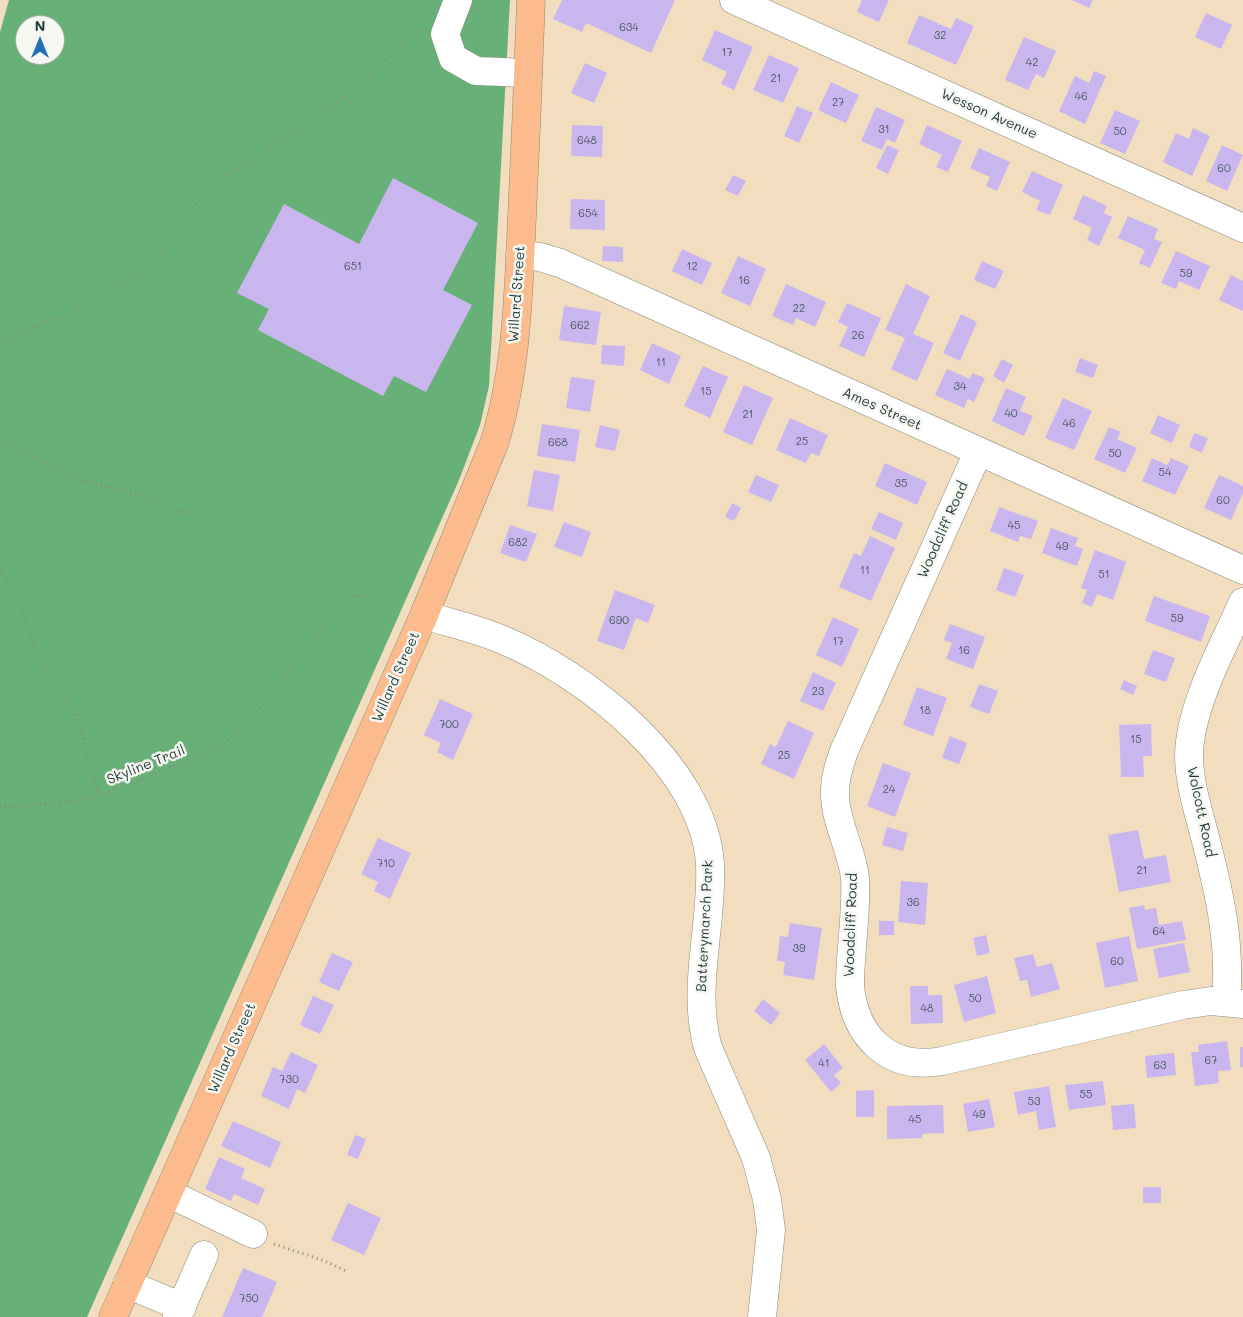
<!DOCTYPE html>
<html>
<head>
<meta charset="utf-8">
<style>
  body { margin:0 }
  #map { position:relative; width:1243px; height:1317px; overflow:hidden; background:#f2ddbf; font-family:Mali,sans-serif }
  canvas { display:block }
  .north { position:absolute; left:15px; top:15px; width:50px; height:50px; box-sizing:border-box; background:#f6f6f2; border:1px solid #a0aca6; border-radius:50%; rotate:0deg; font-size:14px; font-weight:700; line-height:20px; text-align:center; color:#1f3d34 }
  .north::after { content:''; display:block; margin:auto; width:18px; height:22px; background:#1f6fb2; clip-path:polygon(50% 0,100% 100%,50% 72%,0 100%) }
</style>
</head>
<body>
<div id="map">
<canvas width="1243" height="1317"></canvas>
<div class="north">N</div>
</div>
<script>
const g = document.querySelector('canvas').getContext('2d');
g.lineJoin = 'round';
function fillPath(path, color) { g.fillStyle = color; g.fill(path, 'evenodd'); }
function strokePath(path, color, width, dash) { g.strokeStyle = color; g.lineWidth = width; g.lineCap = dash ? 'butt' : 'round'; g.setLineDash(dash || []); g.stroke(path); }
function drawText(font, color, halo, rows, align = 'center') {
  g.font = font + ' Mali,sans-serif'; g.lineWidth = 5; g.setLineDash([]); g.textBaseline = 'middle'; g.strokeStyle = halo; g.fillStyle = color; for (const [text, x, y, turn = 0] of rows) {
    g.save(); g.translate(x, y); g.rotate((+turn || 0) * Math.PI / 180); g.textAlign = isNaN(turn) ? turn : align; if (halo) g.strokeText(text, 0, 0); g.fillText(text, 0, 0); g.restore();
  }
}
const forest = new Path2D(`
  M9 0H510L489 386 480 425 459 480 87 1317H0V32ZM25 25H55V55H25Z`);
const building = new Path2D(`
  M562 0H675L651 53 586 23 582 32 553 19Z
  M862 0H889L879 22 857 12Z
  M1072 0H1093L1089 8Z
  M1206 13 1232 25 1221 49 1195 37Z
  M919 15 951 29 956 18 974 26 956 65 907 43Z
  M715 30 753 47 734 90 721 84 727 72 702 60Z
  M1024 37 1056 51 1044 78 1036 74 1028 90 1005 80Z
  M769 55 799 68 783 103 753 90Z
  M585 63 607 73 594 103 571 93Z
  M1094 71 1106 76 1085 124 1059 111 1075 76 1089 83Z
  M831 82 859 95 846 123 818 110Z
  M797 106 813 113 799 143 784 136Z
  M876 107 905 120 895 143 887 139 882 150 861 141Z
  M1115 110 1140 121 1125 154 1100 143Z
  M572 125 603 126 602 157 571 156Z
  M927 125 962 141 948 172 936 167 942 155 919 144Z
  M1193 128 1210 136 1192 176 1163 162 1176 133 1189 139Z
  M887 145 899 150 888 174 876 168Z
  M1222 145 1243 155 1227 191 1206 181Z
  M979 148 1010 162 997 191 986 186 990 177 970 168Z
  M1032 171 1063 185 1050 215 1036 210 1040 201 1022 192Z
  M733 175 746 181 738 196 725 190Z
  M393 178 478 223 443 290 472 305 426 392 394 376 383 396 258 330 269 309 237 293 284 204 359 244Z
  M1083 195 1107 206 1104 213 1112 217 1099 246 1087 240 1092 228 1073 219Z
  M571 199 605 200V230L570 229Z
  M1128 216 1158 229 1154 239 1162 242 1150 268 1139 263 1145 250 1118 238Z
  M603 246 623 247V262L602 261Z
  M682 249 712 263 702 285 672 271Z
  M1176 251 1210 266 1199 290 1179 281 1176 289 1161 283Z
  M738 256 766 269 750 306 721 293Z
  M982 261 1004 271 995 289 974 280Z
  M1231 275 1243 281V311L1219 300Z
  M786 284 826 302 815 327 796 318 793 325 772 316Z
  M906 284 930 296 913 334 934 343 917 381 891 369 905 338 885 330Z
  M847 303 881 318 864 357 839 346 848 327 838 322Z
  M564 306 601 312 596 345 559 340Z
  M961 314 977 322 960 361 943 353Z
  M652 343 681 356 669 384 640 370Z
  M602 345 625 346 624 366 601 364Z
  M1080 358 1098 365 1093 378 1075 372Z
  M1002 359 1013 365 1004 383 993 376Z
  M703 366 728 377 710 418 684 406Z
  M947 369 970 379 972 373 985 378 974 402 968 399 964 408 935 395Z
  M571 377 595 380 590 412 566 408Z
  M744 385 773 398 752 445 723 432Z
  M1006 388 1026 397 1020 411 1033 416 1024 436 992 421Z
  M1063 398 1092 411 1074 450 1045 438Z
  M1158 415 1180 425 1172 443 1150 433Z
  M790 418 828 435 819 456 811 453 806 463 776 450Z
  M542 424 580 430 575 462 537 456Z
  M600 425 620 430 615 451 595 447Z
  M1109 427 1121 432 1117 439 1137 448 1125 473 1094 459Z
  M1194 433 1208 438 1202 453 1189 447Z
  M1152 458 1167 465 1171 458 1189 466 1175 495 1142 481Z
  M885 463 927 482 917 505 875 486Z
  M534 470 560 475 553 511 527 506Z
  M756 475 779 485 771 502 748 492Z
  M1219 475 1243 486V493L1231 520 1204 508Z
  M732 503 741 508 734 521 725 517Z
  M999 507 1038 521 1031 539 1020 536 1018 542 990 531Z
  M879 512 903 523 896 540 871 529Z
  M564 522 591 532 582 557 554 547Z
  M510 525 537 534 526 562 500 553Z
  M1051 528 1078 538 1075 546 1083 549 1077 566 1042 553Z
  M870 536 895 548 871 601 839 587 854 553 861 556Z
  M1095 550 1126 562 1113 600 1097 594 1092 607 1082 603 1087 590 1081 588Z
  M1004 568 1024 575 1015 597 996 590Z
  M615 590 655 605 648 623 636 618 624 650 597 641Z
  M1154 596 1210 616 1201 642 1145 621Z
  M833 617 859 629 842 667 816 655Z
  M950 624 985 637 973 669 946 659 952 643 944 640Z
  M1153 650 1175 658 1166 682 1144 674Z
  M813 672 836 683 823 711 800 701Z
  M1124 680 1137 686 1133 695 1120 689Z
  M979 684 998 691 989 714 970 707Z
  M917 687 947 698 933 736 903 725Z
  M440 699 473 714 453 760 437 752 441 743 424 735Z
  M788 721 814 733 794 779 761 764 770 744 776 747Z
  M1151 724 1152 756H1143L1144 777H1121L1119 725Z
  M950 736 967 743 959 764 942 758Z
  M883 763 911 773 895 817 867 806Z
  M887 827 908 833 903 851 882 845Z
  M1138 830 1144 859 1166 855 1171 882 1119 892 1108 835Z
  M378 838 411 853 390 899 374 891 378 882 361 874Z
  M901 881 928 883 925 925 898 922Z
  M1144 905 1145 910 1156 908 1159 925 1182 921 1186 940 1137 949 1129 908Z
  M879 921H894V935H879Z
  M790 923 822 928 814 980 783 975 785 962 777 961 780 936 788 937Z
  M986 935 990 953 977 956 973 938Z
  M1129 936 1138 981 1105 988 1096 943Z
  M1184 943 1190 972 1159 978 1153 949Z
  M332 953 353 962 339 991 319 982Z
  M1033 954 1037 967 1052 963 1060 989 1031 997 1027 980 1020 981 1014 958Z
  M987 976 996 1013 964 1022 954 985Z
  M910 986H928V995H942L943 1023 911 1024Z
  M313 996 334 1005 320 1034 300 1025Z
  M763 999 780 1013 771 1025 754 1011Z
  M1227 1041 1231 1070 1218 1071 1219 1083 1195 1086 1191 1052H1199L1198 1045Z
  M824 1044 843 1068 834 1075 841 1083 831 1092 805 1060Z
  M1240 1047H1243V1067H1240Z
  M291 1052 318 1065 305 1093 297 1089 289 1109 261 1096 273 1067 282 1071Z
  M1174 1053 1176 1075 1147 1078 1145 1056Z
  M1103 1081 1106 1105 1069 1110 1065 1085Z
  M1049 1086 1056 1127 1039 1130 1036 1111 1018 1115 1014 1092Z
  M874 1090V1117H856V1091Z
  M989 1099 995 1127 968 1132 963 1104Z
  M1134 1104 1136 1128 1113 1130 1111 1106Z
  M943 1105 944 1133 922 1134V1138L887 1139V1106Z
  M233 1121 281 1142 270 1168 221 1146Z
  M355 1135 366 1139 358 1159 347 1155Z
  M219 1157 245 1169 241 1178 265 1189 258 1205 234 1194 231 1201 205 1189Z
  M1143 1187H1161V1203H1143Z
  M348 1203 381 1218 364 1255 331 1240Z
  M243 1268 277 1282 262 1317H222Z`);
const path = new Path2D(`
  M0 341 71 313 137 277 170 243 207 189 298 130 361 86 395 51 422 27
  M0 443 40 460 67 476 99 485 150 497 173 508 196 516
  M0 569 23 613 39 657 57 682 78 718 91 772 101 795
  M0 806 13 807 67 802 101 795 174 766 225 743 258 711 346 596 377 597
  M274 1244 325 1261 346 1271`);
const minor = new Path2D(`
  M458 0 445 34 453 58 476 71 528 73
  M734 0 1243 228
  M520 254 540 257 560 263 1243 570
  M978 452 844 751C839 765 834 780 835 796 836 824 852 850 855 878 857 914 850 950 850 986 855 1037 889 1071 942 1061L1183 1005 1211 1001 1243 1004
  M424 615C450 623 478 629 503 640 587 675 704 767 710 864 713 925 691 988 708 1048L756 1158 767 1199 771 1230 762 1317
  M1226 1002C1231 944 1220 896 1206 841 1199 813 1189 784 1189 755 1190 706 1223 647 1243 602
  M168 1193 253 1234
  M127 1284 182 1307
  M177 1317 204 1255`);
const major = new Path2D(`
  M113 1317 424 615 494 444C515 377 518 308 521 238 525 159 528 79 531 0`);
const numberNames = [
  ["634",629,28],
  ["32",940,36],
  ["17",727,53],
  ["42",1032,63],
  ["21",776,79],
  ["46",1081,97],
  ["27",838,103],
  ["31",884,130],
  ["50",1120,132],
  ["648",587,141],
  ["60",1224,169],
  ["654",588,214],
  ["651",353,267],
  ["12",692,267],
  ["59",1186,274],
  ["16",744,281],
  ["22",799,309],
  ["662",580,326],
  ["26",858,336],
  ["11",661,363],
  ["34",960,387],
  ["15",706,392],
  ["40",1011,414],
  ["21",748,415],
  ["46",1069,424],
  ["25",802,442],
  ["668",558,443],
  ["50",1115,454],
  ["54",1165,473],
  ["35",901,484],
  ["60",1223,501],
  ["45",1014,526],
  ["682",518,543],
  ["49",1062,547],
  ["11",865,571],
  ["51",1104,575],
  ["59",1177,619],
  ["690",619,621],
  ["17",838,642],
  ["16",964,651],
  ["23",818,692],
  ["18",925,711],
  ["700",449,725],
  ["15",1136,740],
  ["25",784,756],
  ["24",889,790],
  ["710",386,864],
  ["21",1142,871],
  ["36",913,903],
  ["64",1159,932],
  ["39",799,949],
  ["60",1117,962],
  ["50",975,999],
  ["48",927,1009],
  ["67",1211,1061],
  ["41",824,1064],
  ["63",1160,1066],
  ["730",289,1080],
  ["55",1086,1095],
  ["53",1034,1102],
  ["49",979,1115],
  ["45",915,1120],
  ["750",249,1299]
];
const streetNames = [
  ["Wesson Avenue",989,114,24],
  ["Willard Street",517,294,-86],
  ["Ames Street",882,409,24],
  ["Woodcliff Road",943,530,-66],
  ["Willard Street",396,677,-66],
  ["Skyline Trail",146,765,-22],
  ["Wolcott Road",1201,812,78],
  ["Woodcliff Road",851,925,-88],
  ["Batterymarch Park",705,926,-87],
  ["Willard Street",232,1048,-66]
];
fillPath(forest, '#67b077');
fillPath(building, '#cab6ef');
strokePath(minor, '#888d7a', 29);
strokePath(major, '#888d7a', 29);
strokePath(path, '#888d7a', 3, [1, 4]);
strokePath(minor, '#fff', 28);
strokePath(major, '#fbbb8d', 28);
drawText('11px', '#4a5b63', null, numberNames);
drawText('14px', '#1f3d34', '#f6f6f2', streetNames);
</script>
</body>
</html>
